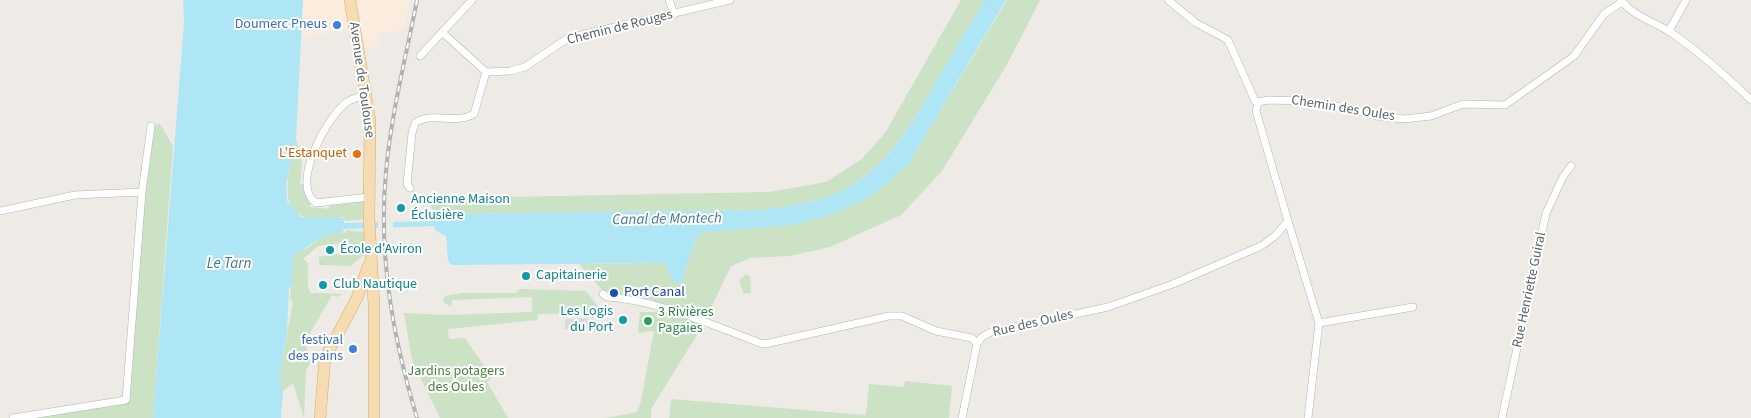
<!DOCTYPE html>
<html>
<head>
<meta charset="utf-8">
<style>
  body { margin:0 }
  canvas { display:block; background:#eeeae5 }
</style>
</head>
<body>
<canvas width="1751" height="418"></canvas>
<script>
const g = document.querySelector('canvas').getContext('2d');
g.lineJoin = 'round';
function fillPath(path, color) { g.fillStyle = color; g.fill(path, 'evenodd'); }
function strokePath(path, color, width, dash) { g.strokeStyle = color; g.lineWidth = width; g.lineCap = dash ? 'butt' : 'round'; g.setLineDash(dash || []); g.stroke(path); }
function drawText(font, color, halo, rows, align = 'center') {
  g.font = font + ' "Source Sans 3",sans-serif'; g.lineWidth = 4; g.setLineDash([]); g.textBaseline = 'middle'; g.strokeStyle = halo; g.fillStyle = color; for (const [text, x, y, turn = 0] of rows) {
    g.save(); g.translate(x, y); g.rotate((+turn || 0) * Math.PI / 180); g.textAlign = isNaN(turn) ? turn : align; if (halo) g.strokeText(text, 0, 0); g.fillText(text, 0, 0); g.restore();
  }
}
const commercial = new Path2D(`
  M303 0H409L405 30 377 34 378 46 352 51 349 30 301 37Z`);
const industrial = new Path2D(`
  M588 318V329H565V319Z`);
const green = new Path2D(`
  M961 0H985C969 26 953 53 938 79 912 122 887 170 839 192 815 203 789 206 764 210L452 214 434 217 431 205 506 197 770 192 826 182 862 159 885 133Z
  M1007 0H1040L1009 61 942 171 901 215 830 247 790 256 750 258 731 266 705 320 651 300 602 290 579 264 664 263 675 284 681 283 696 239 701 233 864 200 885 185 909 163Z
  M160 124 173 146 153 418H13L126 399 151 126Z
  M296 139 302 163 300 184H304L305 195 311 204 310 207 329 209 330 203 363 200 364 219 345 221 344 217C273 229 285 190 296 139Z
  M346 230 365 232 366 253 351 266 319 265V257L343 253 341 243 318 246 303 259 308 263V287L311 293 344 294 337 297 332 295 305 342 311 363 306 370 304 418 293 383 283 391 279 378 293 302 290 298 292 261 297 252C312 251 322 228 345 233Z
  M745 275 750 276 751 293 744 294 739 280Z
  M520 289 586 291 597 305 599 313 538 314 537 320 448 329 449 339 465 338 492 377 487 382 508 418H440L412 360 404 313 449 315 532 312V297L452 300 451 307 443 301 445 296 463 293H516Z
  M659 305 705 322 651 409V418H606L637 412 641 401 654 331 638 333 640 312H657Z
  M905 381 952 386 949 418H669L671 399 866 415 869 384 904 387Z`);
const water = new Path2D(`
  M183 0H303L296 139 286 185 287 201 301 217 344 218V223L435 221V217L452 214 764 210C789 206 815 203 839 192 886 171 911 125 936 82 952 55 968 27 985 0H1006L909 163 885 185 864 200 825 217 790 225 701 233 696 239 681 283 675 284 664 263 451 265 448 260 446 236 435 230V226L344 229 343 232 330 234 319 239 301 251 297 252 292 261V287H289L287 332 279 378 283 391 281 418H153L184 23Z`);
const pier = new Path2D(`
  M393 219V230L378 231V220Z`);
const street = new Path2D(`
  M669 0 674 14
  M1621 0C1634 17 1653 21 1670 32 1700 52 1725 75 1751 100
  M1669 31 1686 0
  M442 32 486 72 510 71 525 67 568 38 730 0
  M420 56 472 0
  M365 96C359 97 353 98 347 102 328 115 289 185 316 203L369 197
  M1258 102 1268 100 1301 101 1347 108 1376 116 1404 119 1431 116 1463 104 1505 105 1574 56 1604 14 1622 2
  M410 188 407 184 412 133 415 123C432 111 455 125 474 114L486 72
  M0 211 75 195 142 192
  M1288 221 1319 323 1308 418
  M603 294 607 297C661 301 709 324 760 343L765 344 889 316H902L936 331 972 338 977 344 982 337 991 332 1108 307 1173 284 1261 246 1275 236 1288 221 1256 111 1258 102 1255 101 1228 40 1196 23 1168 0
  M1319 323 1413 307
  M13 418 126 400 142 192 151 126
  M962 418 977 344
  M1502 418 1546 213 1563 177 1571 166`);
const primary = new Path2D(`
  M350 0 370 121 369 219 374 305V418
  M320 418 325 358 357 298 369 264`);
const rail = new Path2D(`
  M417 0C406 57 391 114 386 172 378 256 393 338 417 418`);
const markers = [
  [337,25,5,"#3f7fe0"],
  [357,154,5,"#e8710a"],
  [401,208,5,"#0f9aa8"],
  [330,250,5,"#0f9aa8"],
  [526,276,5,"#0f9aa8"],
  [323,285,5,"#0f9aa8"],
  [614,293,5,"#1a4fb4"],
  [623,320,5,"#0f9aa8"],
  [648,321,5,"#2e9e5b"],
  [353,349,5,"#3f7fe0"]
];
const shopNames = [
  ["Doumerc Pneus",327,25],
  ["festival",343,341],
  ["des pains",343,357]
];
const streetNames = [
  ["Chemin de Rouges",620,28,-14],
  ["Avenue de Toulouse",361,80,82],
  ["Chemin des Oules",1343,109,9],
  ["Rue Henriette Guiral",1530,290,-78],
  ["Rue des Oules",1033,324,-13]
];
const foodNames = [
  ["L'Estanquet",347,154]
];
const cultureNames = [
  ["Ancienne Maison",411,200],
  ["Éclusière",411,216],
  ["École d'Aviron",340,250],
  ["Capitainerie",536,276],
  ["Club Nautique",333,285],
  ["Les Logis",613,312,"right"],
  ["du Port",613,328,"right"]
];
const transitNames = [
  ["Port Canal",624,293]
];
const leisureNames = [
  ["3 Rivières",658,313],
  ["Pagaies",658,329]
];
const parkNames = [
  ["Jardins potagers",456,372],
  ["des Oules",456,388]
];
const waterNames = [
  ["Canal de Montech",667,220,-1],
  ["Le Tarn",229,265]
];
fillPath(commercial, '#faedde');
fillPath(industrial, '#ddd9d7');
fillPath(green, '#cbe2c5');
fillPath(water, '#aee6f5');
fillPath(pier, '#eeeae5');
strokePath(street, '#b0b4b6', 8);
strokePath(primary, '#e1a66b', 12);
strokePath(street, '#fff', 7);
strokePath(primary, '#f6dcb2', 11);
strokePath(rail, '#b1b2b2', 4);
strokePath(rail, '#fff', 2, [5.5]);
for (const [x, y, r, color] of markers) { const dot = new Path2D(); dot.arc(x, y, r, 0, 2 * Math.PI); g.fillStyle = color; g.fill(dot); strokePath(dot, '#fff', 2); }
drawText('14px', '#366cbe', '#fff', shopNames, 'right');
drawText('14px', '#5d6264', '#fff', streetNames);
drawText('14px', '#c56008', '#fff', foodNames, 'right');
drawText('14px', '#0d838f', '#fff', cultureNames, 'left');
drawText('14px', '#164399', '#fff', transitNames, 'left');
drawText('14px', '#27864d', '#fff', leisureNames, 'left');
drawText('14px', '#4b813f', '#fff', parkNames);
drawText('italic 15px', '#42778d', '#fff', waterNames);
</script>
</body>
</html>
